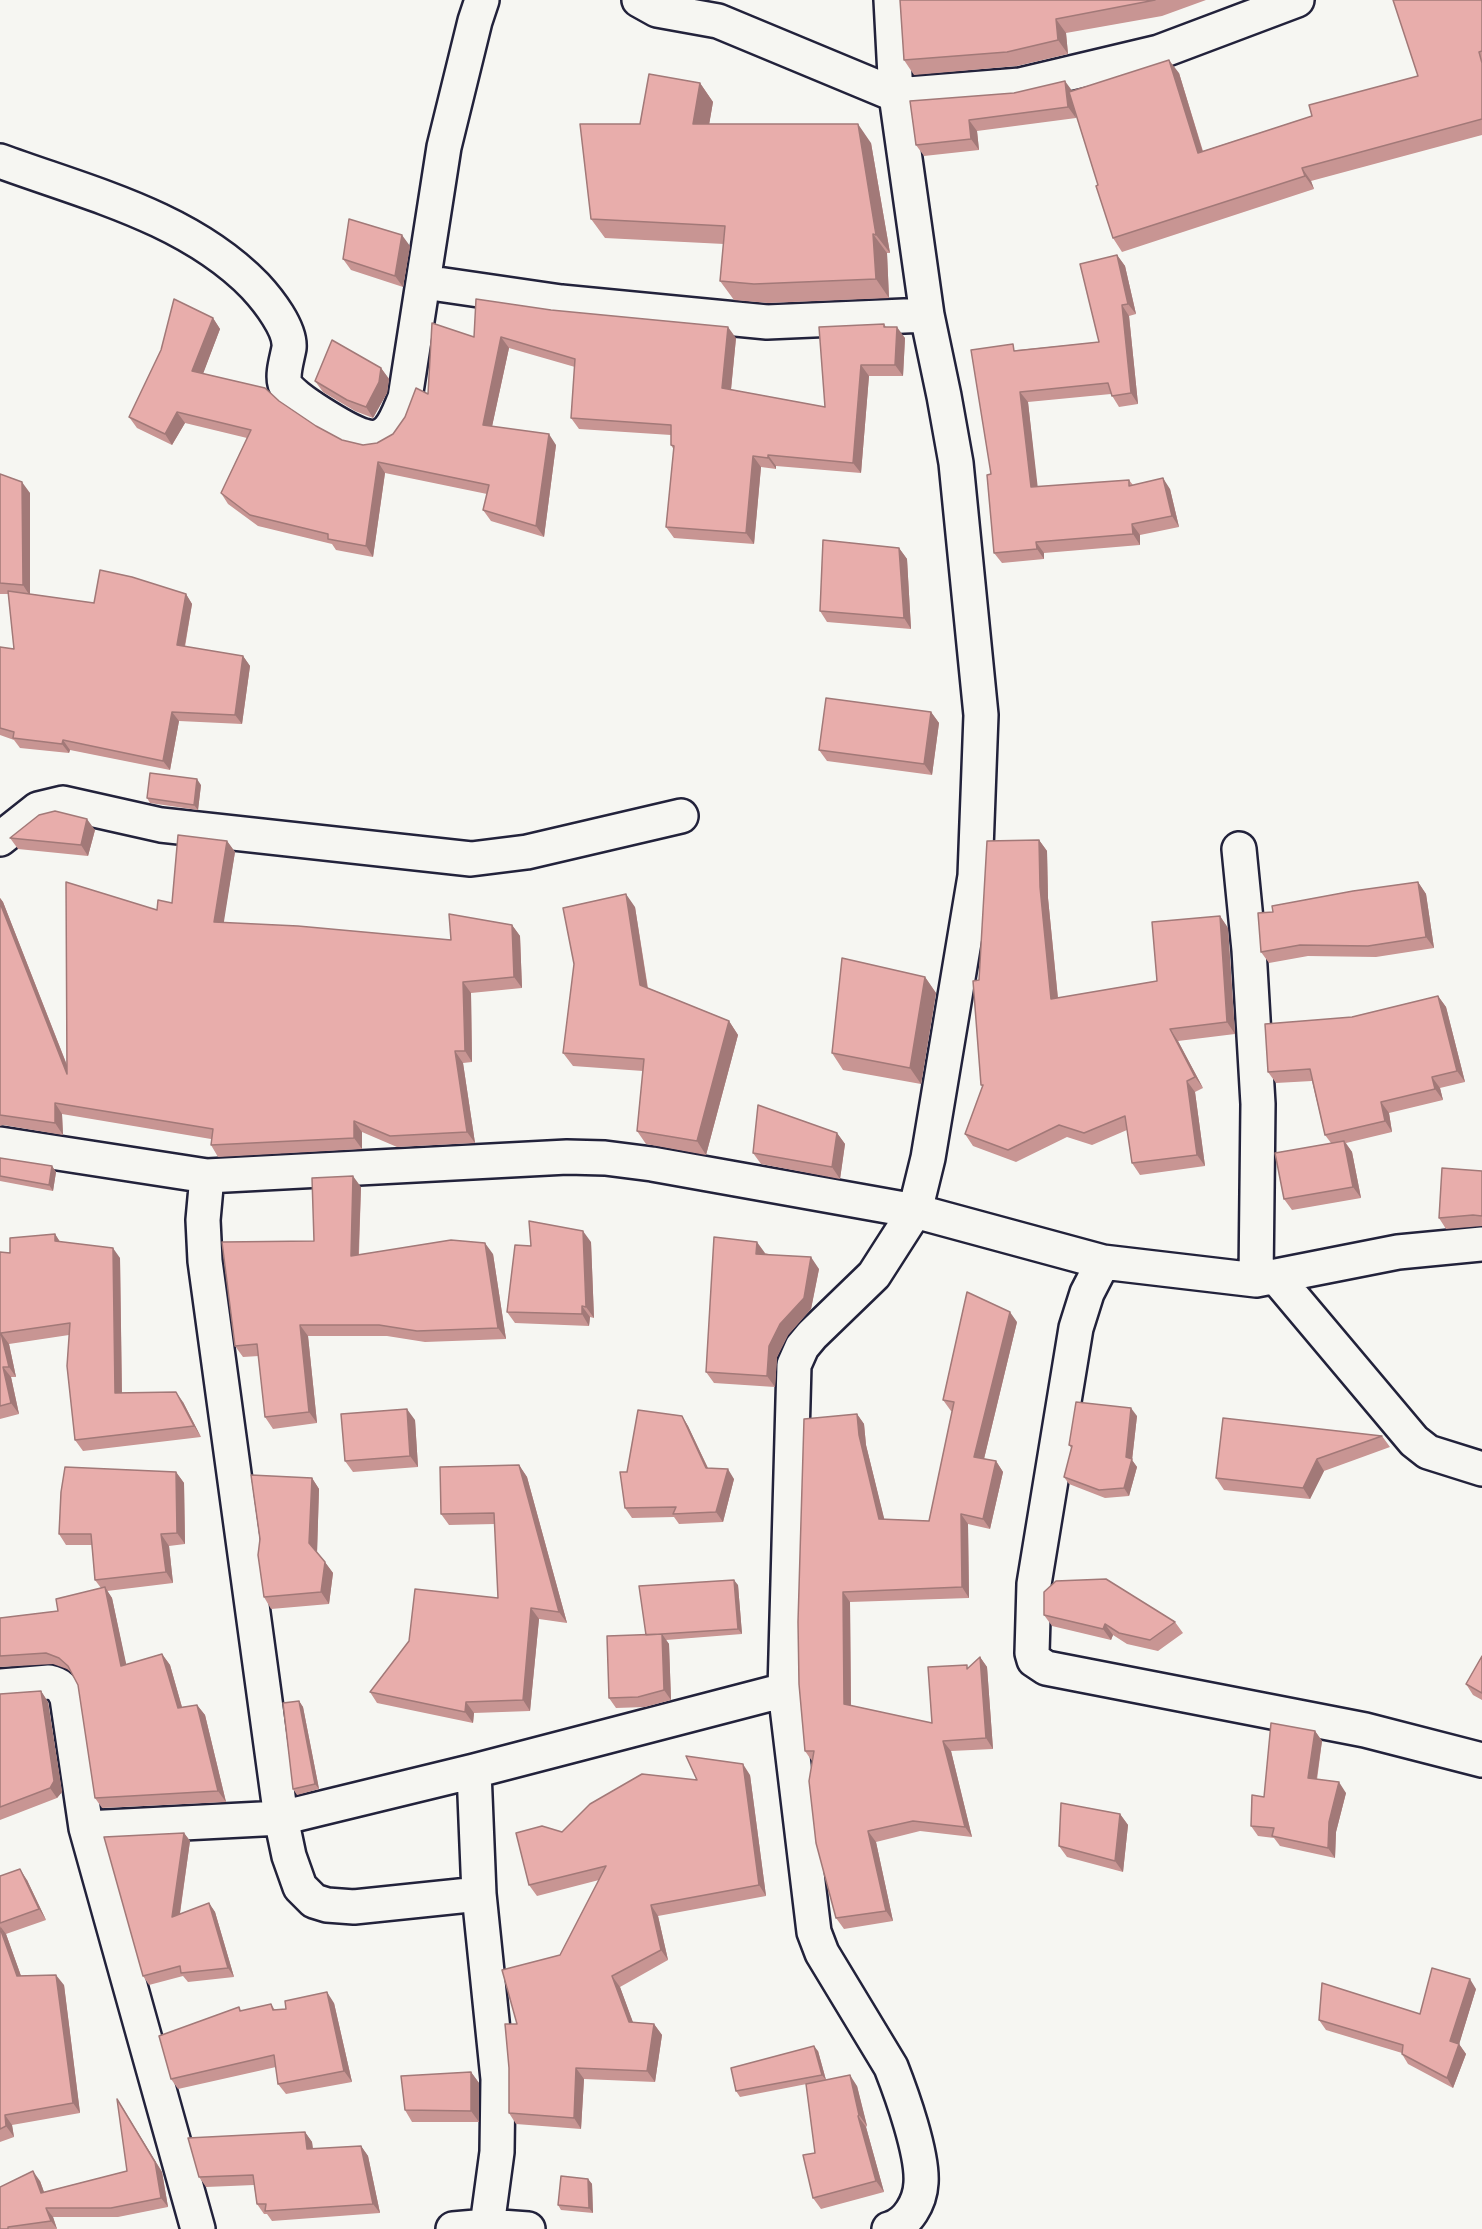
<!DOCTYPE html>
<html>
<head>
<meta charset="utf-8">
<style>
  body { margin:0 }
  canvas { display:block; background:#f6f6f2 }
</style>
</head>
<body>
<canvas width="1482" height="2229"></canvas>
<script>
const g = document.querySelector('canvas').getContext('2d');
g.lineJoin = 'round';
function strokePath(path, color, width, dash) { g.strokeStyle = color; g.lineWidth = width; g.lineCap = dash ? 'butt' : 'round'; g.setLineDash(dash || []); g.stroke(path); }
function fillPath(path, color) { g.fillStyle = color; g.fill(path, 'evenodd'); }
const street = new Path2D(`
  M639 0 657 10 718 21 896 95 1020 85 1159 52 1297 0
  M0 161C87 193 188 217 255 286 268 300 291 329 289 348 287 359 282 374 285 384 290 397 349 432 364 436 390 444 397 416 405 398L444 147 475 21 482 0
  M424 282 561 302 767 322 927 315
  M0 839 38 809 63 803 161 825 471 859 527 852 681 816
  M1239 849 1249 950 1258 1104 1256 1280
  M0 1144 207 1176 567 1157 605 1158 652 1164 915 1211 1103 1262 1256 1280 1398 1252 1482 1244
  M207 1176 203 1220 205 1261 281 1818 289 1856 300 1887 314 1901 327 1905 354 1907 479 1894
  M1103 1262 1087 1293 1076 1328 1034 1584 1032 1653 1034 1660 1046 1668 1365 1730 1482 1760
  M1276 1277 1414 1441 1428 1452 1482 1469
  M0 1686 49 1682C59 1684 63 1688 67 1698L86 1828 281 1818 474 1771 785 1690
  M474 1771 479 1894 498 2079 497 2152 487 2226
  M86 1828 198 2229
  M453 2229 487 2226 528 2229
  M889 2229C908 2224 920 2202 921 2183 923 2154 902 2095 891 2067L822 1953 814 1932 785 1690 794 1365 802 1347 812 1335 874 1275 915 1211 928 1158 975 876 981 715 956 463 944 396 927 315 896 95 891 0`);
const wall = new Path2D(`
  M900 0H1206L1162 16 1066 33 1068 54 1017 66 914 75 904 60Z
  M1482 0V135L1311 181 1314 189 1122 252 1113 238 1098 185 1075 111 1076 118 977 131 979 150 924 156 916 145 910 101 1072 91 1179 73 1203 151 1312 116 1418 76Z
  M700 83 713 102 709 124 871 143 890 253H887L889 298 768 303 734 300 720 281 724 244 605 238 591 219 640 124Z
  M410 246 403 287 351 270 343 259Z
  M1117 255 1125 266 1136 314 1129 316 1138 404 1119 407 1111 394 1028 402 1037 487 1129 480 1133 485 1170 489 1179 527 1140 535V545L1044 553V559L1002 563 994 553 991 474 1017 350 1099 342Z
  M213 318 220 329 203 373 279 401 316 426 342 440 363 445 377 443 393 434 428 394 474 337 736 338 731 390 825 407 884 324 886 327 905 338 903 376H869L861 473 776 466V469L761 467 754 544 674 538 666 527 674 450 671 445V435L579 429 571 418 575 367 509 348 492 426 556 445 544 537 491 521 483 510 487 494 385 473 373 557 336 550 332 544 258 526 228 504 221 493 247 438 185 423 172 445 137 428 129 417Z
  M381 368 389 379 387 393 373 418 355 411 323 392 315 381Z
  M0 474 30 493V594L94 603 186 594 192 604 185 647 243 656 250 666 242 724 179 721 170 770 70 750 69 753 20 748 14 740 0 735V647L14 649 9 594H0Z
  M899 548 907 559 911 629 827 622 820 611Z
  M931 712 939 723 932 775 827 761 819 750Z
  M201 785 198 810 150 803 147 798Z
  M95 830 88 856 18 849 10 838Z
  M1039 840 1047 851 1048 898 1058 998 1157 981 1220 916 1228 928 1235 1034 1178 1041 1203 1088 1195 1092 1205 1166 1140 1175 1132 1163 1127 1130 1092 1145 1067 1137 1016 1162 973 1146 965 1134 983 1087 981 1085 979 980Z
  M227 841 235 852 223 923 451 940 512 925 520 936 522 988 471 993 472 1062 463 1063 475 1143 397 1147 362 1132V1149L218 1157 211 1145V1139L62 1114 63 1135 3 1125 0 1126V898L3 902 67 1065 157 910 172 903Z
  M1418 882 1426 894 1434 948 1376 957 1308 956 1269 963 1261 952 1273 912Z
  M635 907 648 988 729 1021 738 1035 706 1155 646 1144 637 1131 643 1071 573 1066 563 1053Z
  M925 977 936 993 921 1084 843 1070 832 1053Z
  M1438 996 1446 1007 1465 1082 1440 1088 1443 1100 1389 1113 1392 1132 1346 1143 1352 1152 1361 1198 1292 1210 1284 1199 1331 1143 1325 1135 1312 1081 1276 1083 1268 1072 1352 1017Z
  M837 1133 845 1144 840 1179 761 1164 753 1153Z
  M0 1158 52 1166 56 1172 53 1191 0 1181Z
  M1482 1171V1226L1446 1229 1439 1218Z
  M361 1187 359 1254H493L506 1339 425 1342 387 1336H308L317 1423 273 1429 265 1417 259 1356 243 1357 235 1346 314 1241Z
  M55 1234 60 1242 120 1258 122 1393 183 1402 201 1437 83 1451 75 1440 69 1335 9 1344 16 1377H11L19 1414 0 1419V1252L10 1253Z
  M591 1242 594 1318 590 1317 589 1326 515 1323 507 1312Z
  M765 1253 819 1269 811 1309 788 1335 777 1357 775 1387 714 1383 706 1372Z
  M1017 1322 984 1459 996 1461 1003 1472 990 1529 968 1524 969 1598 850 1602 851 1706 932 1723 969 1668 980 1657 987 1667 993 1749 951 1751 972 1837 920 1831 876 1842 893 1921 844 1929 836 1918 812 1761 805 1751 857 1414 864 1424 866 1445 884 1519 929 1521 952 1411H951L943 1400Z
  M682 1416 688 1426 708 1468 734 1479 723 1522 679 1524 674 1517 632 1518 625 1508 627 1472Z
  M1137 1416 1132 1460 1137 1467 1129 1496 1105 1498 1069 1484 1064 1477 1072 1449 1069 1445Z
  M415 1420 418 1467 353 1472 345 1461Z
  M1382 1436 1390 1447 1324 1471 1310 1499 1224 1490 1216 1478Z
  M519 1465 527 1477 567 1623 539 1619 530 1711 474 1713 473 1723 377 1703 370 1692 498 1598 495 1524 449 1525 441 1514Z
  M176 1472 184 1483 185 1544 169 1546 173 1583 107 1591 112 1598 126 1665 162 1654 170 1665 182 1707 197 1705 205 1715 226 1802 102 1808 95 1798 78 1685 72 1673 67 1669 53 1664 0 1667V1618L58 1611 101 1588 95 1580 92 1545H66L59 1534Z
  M312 1478 319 1489 317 1552 333 1573 329 1604 271 1609 264 1597 260 1539Z
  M738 1585 742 1634 666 1640 669 1644 671 1700 645 1707 616 1708 609 1698 646 1635Z
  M1044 1615 1175 1622 1183 1633 1158 1651 1127 1644 1113 1635 1111 1640 1052 1626Z
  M1482 1656V1700L1473 1695 1466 1684Z
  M41 1691 48 1702 62 1792 57 1798 0 1820V1694Z
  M299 1701 303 1707 319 1789 297 1795 293 1789Z
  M1315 1731 1322 1741 1317 1780 1346 1793 1336 1832 1335 1858 1280 1846 1274 1838 1258 1836 1251 1826 1264 1797Z
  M750 1775 766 1896 658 1916 668 1960 620 1987 633 2023 654 2024 662 2035 655 2082 584 2079 581 2129 516 2124 509 2113 517 2024 560 1955 599 1880 537 1896 529 1885 562 1832 697 1780Z
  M1120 1814 1128 1825 1123 1872 1067 1857 1059 1846Z
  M184 1833 190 1841 180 1914 209 1903 215 1912 234 1977 188 1982 183 1976 149 1985 143 1976Z
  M0 1876 27 1880 46 1920 6 1934 21 1976 64 1985 80 2113 12 2125 14 2137 0 2142Z
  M1476 1989 1459 2044 1466 2054 1453 2088 1408 2064 1402 2054V2053L1326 2030 1319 2020 1420 2014Z
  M334 2003 352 2082 286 2094 278 2084 276 2067 178 2089 171 2079 239 2007 241 2011 271 2004 275 2010Z
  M818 2051 826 2080 857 2086 867 2126 866 2127 884 2192 821 2209 813 2198 817 2082 740 2097 736 2091Z
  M471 2072 479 2083V2122H412L405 2110Z
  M123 2108 162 2172 168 2207 118 2217H53L57 2229H0L40 2181 44 2192 127 2171Z
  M305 2132 312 2142 313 2149 361 2146 368 2156 380 2213 272 2221 267 2214H264L257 2204 254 2185 206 2187 199 2177Z
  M588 2179 592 2184 593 2213 561 2210 558 2205Z`);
const shadedWall = new Path2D(`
  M1056 19 1066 33 1068 54 1058 40Z
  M1169 60 1179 73 1207 166 1198 153Z
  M1065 81 1073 92 1076 118 1068 107Z
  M700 83 713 102 706 143 693 124Z
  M969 120 977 131 979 150 971 139Z
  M858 124 871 143 890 253 876 235Z
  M1302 168 1311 181 1314 189 1305 176Z
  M873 234 887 253 889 298 876 279Z
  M402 235 410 246 403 287 395 276Z
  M1117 255 1125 266 1136 314 1128 304Z
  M1122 305 1129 316 1138 404 1131 393Z
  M213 318 220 329 200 382 192 371Z
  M728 327 736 338 730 399 722 388Z
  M897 327 905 338 903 376 895 365Z
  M501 337 509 348 490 436 483 425Z
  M861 365 869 376 861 473 853 463Z
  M381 368 389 379 387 393 373 418 366 407Z
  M1020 392 1028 402 1039 498 1031 487Z
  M177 412 185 423 172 445 165 434Z
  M549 434 556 445 544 537 536 526Z
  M768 455 776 466V469L768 458Z
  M753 456 761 467 754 544 746 533Z
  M378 462 385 473 373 557 366 546Z
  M1163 478 1170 489 1179 527 1172 516Z
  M22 482 30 493V596L23 585Z
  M1132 524 1140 535V545L1133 534Z
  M1036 542 1044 553V559L1037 549Z
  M899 548 907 559 911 629 904 618Z
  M186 594 192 604 183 655 177 645Z
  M243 656 250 666 242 724 235 715Z
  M172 712 179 721 170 770 163 761Z
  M931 712 939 723 932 775 924 764Z
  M63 740 70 750 69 753 62 744Z
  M197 779 201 785 198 810 194 805Z
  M87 819 95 830 88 856 81 845Z
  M1039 840 1047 851 1048 898 1059 1010 1051 999 1040 887Z
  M227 841 235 852 222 934 214 922Z
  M1418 882 1426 894 1434 948 1426 937Z
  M626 894 635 907 649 998 640 985Z
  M0 898 3 902 75 1086 67 1074 0 903Z
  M1220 916 1228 928 1235 1034 1227 1022Z
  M512 925 520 936 522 988 514 977Z
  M925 977 936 993 921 1084 910 1068Z
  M463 982 471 993 472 1062 465 1051Z
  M1438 996 1446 1007 1465 1082 1457 1071Z
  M729 1021 738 1035 706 1155 697 1141Z
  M1170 1029 1178 1041 1203 1088 1195 1077Z
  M455 1051 463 1063 475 1143 467 1132Z
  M1432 1077 1440 1088 1443 1100 1435 1089Z
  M1187 1081 1195 1092 1205 1166 1197 1155Z
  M1381 1102 1389 1113 1392 1132 1385 1121Z
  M55 1103 62 1114 63 1135 55 1123Z
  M354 1121 362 1132V1149L354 1138Z
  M837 1133 845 1144 840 1179 832 1167Z
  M1344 1141 1352 1152 1361 1198 1353 1187Z
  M52 1166 56 1172 53 1191 49 1185Z
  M353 1176 361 1187 358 1267 351 1256Z
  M583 1231 591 1242 594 1318 586 1307Z
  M55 1234 62 1245 55 1241Z
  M757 1242 765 1253 764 1265 756 1254Z
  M485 1243 493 1254 506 1339 498 1328Z
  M113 1248 120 1258 122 1404 115 1393Z
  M811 1257 819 1269 811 1309 788 1335 777 1357 775 1387 767 1376 769 1346Z
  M582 1306 590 1317 589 1326 582 1314Z
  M1010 1312 1017 1322 982 1467 974 1457Z
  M300 1325 308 1336 317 1423 309 1412Z
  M1 1333 9 1344 16 1377 9 1367Z
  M3 1367 11 1377 19 1414 11 1403Z
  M176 1392 183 1402 201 1437 194 1426Z
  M1131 1408 1137 1416 1132 1460 1137 1467 1129 1496 1124 1488 1126 1457Z
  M407 1409 415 1420 418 1467 410 1456Z
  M857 1414 864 1424 866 1445 887 1530 879 1519 859 1435Z
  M682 1416 688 1426 712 1477 706 1468Z
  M1317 1459 1324 1471 1310 1499 1303 1488Z
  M996 1461 1003 1472 990 1529 983 1519Z
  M519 1465 527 1477 567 1623 559 1612Z
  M728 1469 734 1479 723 1522 716 1512Z
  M176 1472 184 1483 185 1544 177 1533Z
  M312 1478 319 1489 317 1554 309 1543Z
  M961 1514 968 1524 969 1598 962 1587Z
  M161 1534 169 1546 173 1583 166 1572Z
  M325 1562 333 1573 329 1604 321 1592Z
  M734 1580 738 1585 742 1634 738 1629Z
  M105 1587 112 1598 129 1677 121 1666Z
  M843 1592 850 1602 851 1714 844 1704Z
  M531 1608 539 1619 530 1711 523 1700Z
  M1105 1624 1113 1635 1111 1640 1103 1629Z
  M662 1634 669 1644 671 1700 664 1690Z
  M162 1654 170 1665 185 1718 178 1708Z
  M980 1657 987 1667 993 1749 986 1738Z
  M41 1691 48 1702 62 1792 57 1798 50 1788Z
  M299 1701 303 1707 319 1789 315 1784Z
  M466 1702 474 1713 473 1723 465 1712Z
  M197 1705 205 1715 226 1802 218 1791Z
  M1315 1731 1322 1741 1315 1789 1308 1778Z
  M943 1741 951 1751 972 1837 965 1827Z
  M743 1764 750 1775 766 1896 759 1885Z
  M1339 1782 1346 1793 1336 1832 1335 1858 1328 1848 1329 1822Z
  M1120 1814 1128 1825 1123 1872 1115 1861Z
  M868 1831 876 1842 893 1921 886 1911Z
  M184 1833 190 1841 178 1926 172 1917Z
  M20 1869 27 1880 46 1920 39 1909Z
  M209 1903 215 1912 234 1977 228 1968Z
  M651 1905 658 1916 668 1960 661 1950Z
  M0 1926 6 1934 25 1987 17 1976Z
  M56 1975 64 1985 80 2113 73 2103Z
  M612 1976 620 1987 637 2033 629 2022Z
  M1470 1979 1476 1989 1458 2048 1459 2044 1466 2054 1453 2088 1447 2078 1450 2041Z
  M327 1992 334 2003 352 2082 344 2071Z
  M654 2024 662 2035 655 2082 647 2071Z
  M814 2046 818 2051 826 2080 822 2075Z
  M576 2068 584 2079 581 2129 574 2118Z
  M471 2072 479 2083V2122L471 2111Z
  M850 2075 857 2086 867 2126 859 2115Z
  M117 2099 162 2172 168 2207 161 2198Z
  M5 2115 12 2125 14 2137 6 2126Z
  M858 2116 866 2127 884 2192 876 2181Z
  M305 2132 312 2142 314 2159 307 2149Z
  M361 2146 368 2156 380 2213 373 2204Z
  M33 2171 40 2181 48 2203 41 2193Z
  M588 2179 592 2184 593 2213 589 2208Z
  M46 2208 53 2217 57 2229 51 2221Z`);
const building = new Path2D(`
  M900 0H1155L1056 19 1058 40 1007 52 904 60Z
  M1393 0H1482V51L1479 52 1482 63V119L1302 168 1305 176 1113 238 1096 186 1098 185 1069 92 1169 60 1198 153 1312 116 1309 105 1418 76Z
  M649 74 700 83 693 124H858L876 235 873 234 876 279 754 284 720 281 725 226 591 219 580 124H640Z
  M1065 81 1068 107 969 120 971 139 916 145 910 101 1014 93Z
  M349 219 402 235 395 276 343 259Z
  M1117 255 1128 304 1122 305 1131 393 1112 396 1108 383 1020 392 1031 487 1129 480V486L1163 478 1172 516 1132 524 1133 534 1036 542 1037 549 994 553 987 475 991 474 971 350 1013 344 1014 351 1099 342 1080 264Z
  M174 299 213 318 192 371 265 388 279 401 316 426 342 440 363 445 377 443 393 434 405 417 416 388 428 394 432 323 474 337 476 299 551 310 728 327 722 388 825 407 819 327 884 324V327H897L895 365H861L853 463 768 455V458L753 456 746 533 666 527 674 446 671 445V425L571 418 575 359 501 337 483 425 549 434 536 526 483 510 489 485 378 462 366 546 328 539V534L250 515 221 493 251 430 177 412 165 434 129 417 161 350Z
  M332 340 381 368 379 382 366 407 347 400 315 381Z
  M0 474 22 482 23 585 0 583Z
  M823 540 899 548 904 618 820 611Z
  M100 570 132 577 186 594 177 645 243 656 235 715 172 712 163 761 63 740 62 744 13 738 14 732 0 728V647L14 649 8 591 94 603Z
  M826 698 931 712 924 764 819 750Z
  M150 773 197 779 194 805 147 798Z
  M55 811 87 819 81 845 10 838 39 815Z
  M178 835 227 841 214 922 298 926 451 940 449 914 512 925 514 977 463 982 465 1051H455L467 1132 390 1136 354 1121V1138L211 1145 213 1129 55 1103V1123L0 1115V903L67 1074 66 882 157 910 158 900 172 903Z
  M1039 840 1040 887 1051 999 1157 981 1152 922 1220 916 1227 1022 1170 1029 1195 1077 1187 1081 1197 1155 1132 1163 1125 1116 1084 1133 1059 1125 1008 1150 965 1134 983 1085H981L973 981 979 980 987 841Z
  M1418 882 1426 937 1368 946 1300 945 1261 952 1258 913 1273 912 1272 906 1353 891Z
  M626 894 640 985 729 1021 697 1141 637 1131 644 1059 563 1053 574 964 563 908Z
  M842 958 925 977 910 1068 832 1053Z
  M1438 996 1457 1071 1432 1077 1435 1089 1381 1102 1385 1121 1325 1135 1310 1069 1268 1072 1265 1024 1352 1017Z
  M758 1105 837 1133 832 1167 753 1153Z
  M1344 1141 1353 1187 1284 1199 1275 1153Z
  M0 1158 52 1166 49 1185 0 1176Z
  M1442 1168 1482 1171V1216L1473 1215 1439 1218Z
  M353 1176 351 1256 451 1240 485 1243 498 1328 417 1331 379 1325H300L309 1412 265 1417 257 1344 235 1346 222 1242 314 1241 312 1178Z
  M529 1221 583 1231 586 1307 582 1306V1314L507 1312 515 1245 531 1246Z
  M55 1234V1241L113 1248 115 1393 176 1392 194 1426 75 1440 67 1366 70 1323 1 1333 9 1367H3L11 1403 0 1406V1252L10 1253V1238Z
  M714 1237 757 1242 756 1254 811 1257 804 1298 780 1324 769 1346 767 1376 706 1372Z
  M967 1292 1010 1312 974 1457 996 1461 983 1519 961 1514 962 1587 843 1592 844 1704 932 1723 928 1667 967 1665V1669L980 1657 986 1738 943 1741 965 1827 913 1821 868 1831 886 1911 836 1918 816 1843 809 1781 814 1751H805L799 1684 798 1622 804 1419 857 1414 859 1435 879 1519 929 1521 954 1402 943 1400Z
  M1076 1402 1131 1408 1126 1457 1132 1459 1124 1488 1099 1490 1064 1477 1072 1446 1069 1445Z
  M407 1409 410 1456 345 1461 341 1414Z
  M638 1410 682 1416 706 1468 728 1469 716 1512 673 1514 676 1507 625 1508 620 1472H627Z
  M1223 1418 1382 1436 1317 1459 1303 1488 1216 1478Z
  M519 1465 559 1612 531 1608 523 1700 466 1702 465 1712 370 1692 409 1641 415 1589 498 1598 494 1513 441 1514 440 1467Z
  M65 1467 176 1472 177 1533 161 1534 166 1572 95 1580 91 1534H59L61 1492Z
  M251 1475 312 1478 309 1543 325 1562 321 1592 264 1597 258 1555 260 1539Z
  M1106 1579 1175 1622 1150 1640 1119 1633 1105 1624 1103 1629 1044 1615V1592L1056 1581Z
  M734 1580 738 1629 646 1635 639 1586Z
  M105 1587 121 1666 162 1654 178 1708 197 1705 218 1791 95 1798 78 1685 68 1666 59 1658 46 1653 0 1656V1618L58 1611 56 1599Z
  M662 1634 664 1690 638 1697 609 1698 607 1636Z
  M1482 1656V1693L1466 1684Z
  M41 1691 54 1781 50 1788 0 1807V1694Z
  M299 1701 315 1784 293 1789 283 1703Z
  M1271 1723 1315 1731 1308 1778 1339 1782 1329 1822 1328 1848 1272 1836 1274 1828 1251 1826 1252 1795 1264 1797Z
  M686 1756 743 1764 759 1885 651 1905 661 1950 612 1976 629 2022 654 2024 647 2071 576 2068 574 2118 509 2113V2068L505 2024H517L502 1970 560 1955 606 1866 529 1885 516 1833 542 1826 562 1832 590 1804 642 1774 697 1780Z
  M1061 1803 1120 1814 1115 1861 1059 1846Z
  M184 1833 172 1917 209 1903 228 1968 181 1973 180 1966 143 1976 104 1837Z
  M20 1869 39 1909 0 1923V1876Z
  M0 1928 17 1976 56 1975 73 2103 5 2115 6 2126 0 2129Z
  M1432 1968 1470 1979 1450 2041 1459 2044 1447 2078 1402 2054 1403 2045 1319 2020 1322 1983 1420 2014Z
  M327 1992 344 2071 278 2084 274 2055 171 2079 159 2036 239 2007 240 2011 271 2004 273 2010 286 2009 285 2001Z
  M814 2046 822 2075 736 2091 731 2068Z
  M471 2072V2111L405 2110 401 2076Z
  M850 2075 859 2115 858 2116 876 2181 813 2198 803 2155 815 2153 806 2084Z
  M117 2099 155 2162 161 2198 111 2208H46L51 2221 8 2227V2229H0V2187L33 2171 41 2193 127 2171Z
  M305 2132 307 2149 361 2146 373 2204 265 2211 266 2204H257L253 2175 199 2177 188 2138Z
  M561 2176 588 2179 589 2208 558 2205Z`);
strokePath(street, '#22223b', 38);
strokePath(street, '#f6f6f2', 33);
fillPath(wall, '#c89593');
fillPath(shadedWall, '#a27978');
fillPath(building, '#e8adab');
strokePath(building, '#a27978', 1.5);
</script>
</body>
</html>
